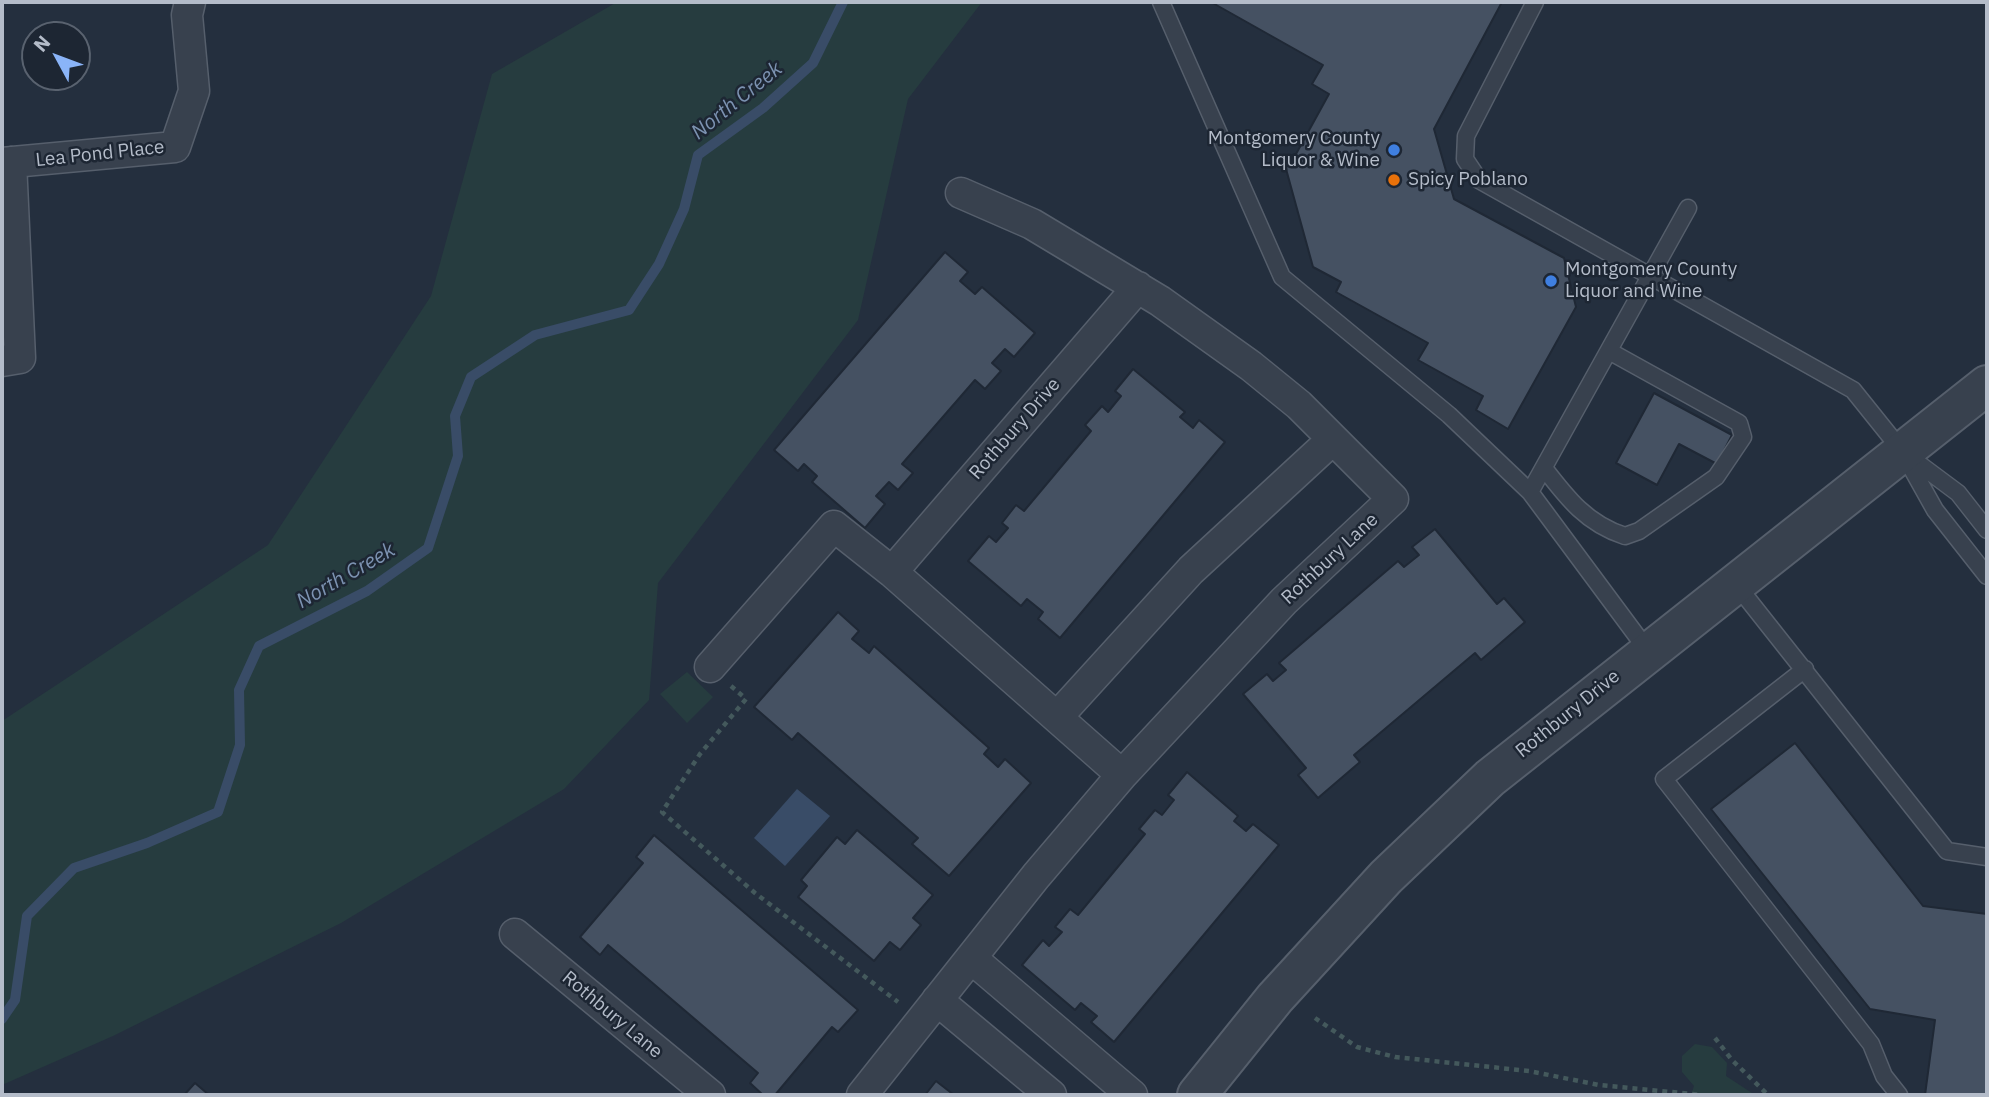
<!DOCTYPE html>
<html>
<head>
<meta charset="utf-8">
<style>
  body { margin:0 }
  #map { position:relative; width:1989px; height:1097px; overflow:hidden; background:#242f3e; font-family:"IBM Plex Sans",sans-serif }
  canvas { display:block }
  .frame { position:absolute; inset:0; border:4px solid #b4bcc9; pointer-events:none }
  .north { position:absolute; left:21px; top:21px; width:70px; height:70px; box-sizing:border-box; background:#1d2633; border:2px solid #59626f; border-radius:50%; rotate:311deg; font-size:19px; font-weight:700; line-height:28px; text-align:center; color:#b4bcc9 }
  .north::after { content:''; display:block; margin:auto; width:24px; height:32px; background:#8ab4f8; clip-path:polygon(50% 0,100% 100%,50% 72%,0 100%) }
</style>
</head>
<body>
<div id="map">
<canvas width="1989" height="1097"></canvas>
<div class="frame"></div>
<div class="north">N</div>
</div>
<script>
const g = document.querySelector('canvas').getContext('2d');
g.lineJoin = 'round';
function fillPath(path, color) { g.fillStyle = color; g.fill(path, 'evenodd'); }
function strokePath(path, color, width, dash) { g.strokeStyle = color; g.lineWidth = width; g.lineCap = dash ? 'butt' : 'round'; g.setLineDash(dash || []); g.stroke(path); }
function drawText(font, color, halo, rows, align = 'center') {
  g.font = font + ' "IBM Plex Sans",sans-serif'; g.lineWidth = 5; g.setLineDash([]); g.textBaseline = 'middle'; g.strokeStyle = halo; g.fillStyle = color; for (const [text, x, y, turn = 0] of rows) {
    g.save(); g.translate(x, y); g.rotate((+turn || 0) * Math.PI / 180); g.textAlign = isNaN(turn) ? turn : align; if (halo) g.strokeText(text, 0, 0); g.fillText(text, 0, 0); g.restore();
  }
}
const green = new Path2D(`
  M617 2H982L908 99 858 320 658 583 649 700 564 789 341 923 113 1036 2 1085V721L268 545 431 296 492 74Z
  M687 672 713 697 687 723 660 694Z
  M1695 1044 1712 1047 1727 1063 1726 1076 1755 1095H1691L1694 1086 1682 1072V1056Z`);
const water = new Path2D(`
  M797 789 830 816 785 866 754 838Z`);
const stream = new Path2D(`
  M2 1019 15 1000 27 916 74 868 147 843 218 812 240 745 239 690 259 646 367 591 428 548 458 456 455 416 471 377 535 335 629 310 659 264 684 209 698 155 763 108 813 63 843 2`);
const building = new Path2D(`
  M1211 2H1502L1434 129 1454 199 1564 258 1576 307 1508 429 1476 410 1483 396 1418 360 1428 343 1336 292 1341 282 1313 267 1283 158 1296 154 1329 94 1312 84 1323 65Z
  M945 252 968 272 960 281 975 294 982 287 1035 333 1014 357 1005 349 992 363 1001 371 985 389 975 380 902 464 913 473 898 490 889 482 876 496 885 504 865 528 812 482 817 476 804 464 798 471 774 450Z
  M1133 369 1185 412 1180 417 1193 428 1199 420 1225 442 1060 638 1038 619 1043 612 1027 599 1021 606 968 561 989 536 996 542 1008 528 1002 523 1016 505 1024 511 1091 431 1085 425 1102 406 1108 412 1121 396 1115 391Z
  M1654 393 1732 435 1717 464 1679 444 1657 485 1616 463Z
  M1435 529 1497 604 1504 598 1525 622 1481 660 1475 653 1354 755 1360 762 1318 798 1298 775 1306 768 1243 694 1267 674 1273 681 1286 670 1279 663 1398 561 1404 567 1419 555 1412 547Z
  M838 612 859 631 852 639 869 653 874 646 989 748 984 754 998 767 1005 759 1031 783 949 876 912 844 918 838 798 733 792 740 754 707Z
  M1795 743 1923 906 1987 914V1095H1925L1935 1020 1870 1009 1711 809Z
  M1187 772 1238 816 1234 821 1246 831 1253 824 1279 845 1114 1042 1091 1022 1097 1016 1081 1003 1075 1010 1022 965 1043 940 1049 946 1062 932 1055 927 1070 909 1078 915 1145 834 1139 829 1155 810 1162 815 1174 800 1168 795Z
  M857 830 933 895 913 918 921 925 900 950 890 942 874 961 798 897 807 886 801 880 837 837 845 844Z
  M654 835 858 1010 838 1032 832 1027 775 1095H763L750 1083 758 1073 608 945 600 955 580 937 643 863 636 857Z
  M936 1081 954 1095H925Z
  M195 1083 209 1095H184Z`);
const path = new Path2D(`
  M731 686 746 699 700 754 662 812 755 893 898 1002
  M1315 1018 1357 1047 1395 1057 1529 1071 1599 1085 1702 1095
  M1715 1038 1732 1060 1768 1095`);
const service = new Path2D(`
  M1161 2 1282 277 1449 415 1530 492
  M1535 2 1466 136 1465 159 1479 180 1853 390 1902 451 1935 510 1987 576
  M1907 455 1958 493 1987 530
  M1544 468C1567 498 1587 524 1625 536L1639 531 1716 477 1743 437 1739 423 1609 351
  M1735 583 1947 851 1987 857
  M1648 651 1530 492 1688 208
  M1805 669 1664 779 1871 1044 1884 1076 1899 1095`);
const minor = new Path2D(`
  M2 163 175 147 194 91 187 15 190 2
  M2 361 20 358 11 162
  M892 572 1138 287
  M710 667 834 526 892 572 1122 775
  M1058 716 1191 570 1332 440
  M515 934 710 1095
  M971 958 1132 1095
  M937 1000 1051 1095
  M862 1095 1036 876 1122 775 1284 601 1393 499 1299 405 1251 366 1160 301 1032 224 961 193`);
const tertiary = new Path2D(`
  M1197 1095 1275 998 1386 877 1490 778 1987 385`);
const markers = [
  [1394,150,7,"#3f7fe0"],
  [1394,180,7,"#e8710a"],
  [1551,281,7,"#3f7fe0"]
];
const poiNames = [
  ["Montgomery County",1380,139,"right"],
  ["Liquor & Wine",1380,161,"right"],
  ["Spicy Poblano",1408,180],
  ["Montgomery County",1565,270],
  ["Liquor and Wine",1565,292]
];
const streetNames = [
  ["Lea Pond Place",100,154,-6],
  ["Rothbury Drive",1015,429,-49],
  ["Rothbury Lane",1330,559,-43],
  ["Rothbury Drive",1568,714,-39],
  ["Rothbury Lane",612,1015,40]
];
const waterNames = [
  ["North Creek",737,101,-39],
  ["North Creek",346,576,-30]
];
fillPath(green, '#263c3f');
fillPath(water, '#394c67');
strokePath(stream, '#394c67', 10);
fillPath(building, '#455162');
strokePath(building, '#1f2835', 2);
strokePath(service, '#565f6c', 19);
strokePath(minor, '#565f6c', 33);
strokePath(tertiary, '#565f6c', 42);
strokePath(path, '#44595c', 4.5, [5, 5]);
strokePath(service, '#38414e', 16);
strokePath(minor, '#38414e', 30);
strokePath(tertiary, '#38414e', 38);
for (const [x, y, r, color] of markers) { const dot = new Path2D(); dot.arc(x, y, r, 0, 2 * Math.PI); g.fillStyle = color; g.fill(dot); strokePath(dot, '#1d2633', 2.5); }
drawText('19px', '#b4bcc9', '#1d2633', poiNames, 'left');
drawText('19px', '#b4bcc9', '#1d2633', streetNames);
drawText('italic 21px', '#7c92b1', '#1d2633', waterNames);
</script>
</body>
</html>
